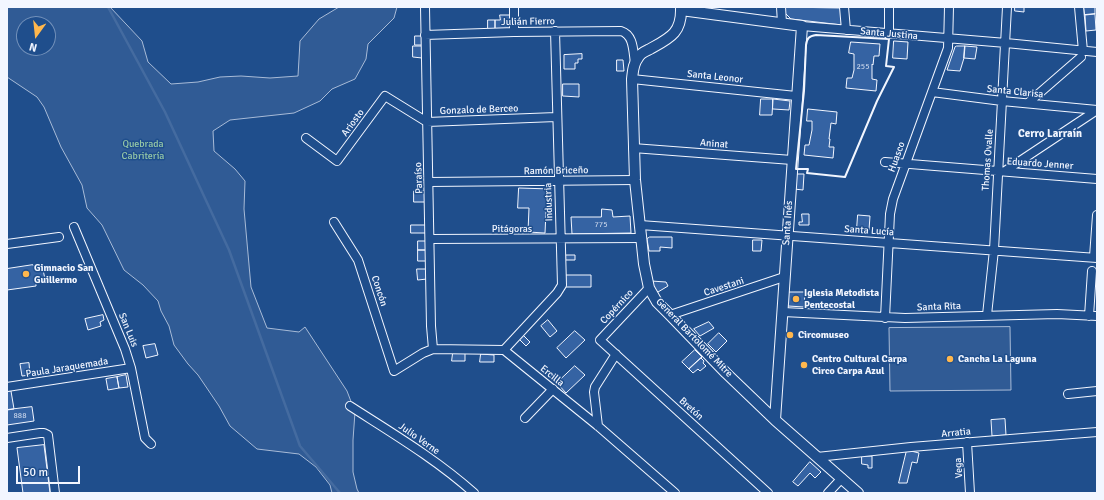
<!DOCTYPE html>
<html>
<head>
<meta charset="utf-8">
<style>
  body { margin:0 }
  #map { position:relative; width:1104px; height:500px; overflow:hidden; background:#1f4e8c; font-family:Signika,sans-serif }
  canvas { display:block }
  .frame { position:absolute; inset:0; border:8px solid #f2f6ff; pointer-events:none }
  .north { position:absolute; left:16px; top:16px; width:40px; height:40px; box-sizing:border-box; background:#1f4e8c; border:1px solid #7391ba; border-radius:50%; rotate:195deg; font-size:11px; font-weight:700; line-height:16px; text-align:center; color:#f2f6ff }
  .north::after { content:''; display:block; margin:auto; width:14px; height:18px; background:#ffb74d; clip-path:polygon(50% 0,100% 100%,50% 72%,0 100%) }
  .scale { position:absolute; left:16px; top:466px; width:64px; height:18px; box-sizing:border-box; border:2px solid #f2f6ff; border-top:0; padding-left:5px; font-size:12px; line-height:14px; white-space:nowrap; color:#f2f6ff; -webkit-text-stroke:3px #1f4e8c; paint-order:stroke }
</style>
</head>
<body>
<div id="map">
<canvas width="1104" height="500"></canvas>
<div class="frame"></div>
<div class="north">N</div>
<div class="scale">50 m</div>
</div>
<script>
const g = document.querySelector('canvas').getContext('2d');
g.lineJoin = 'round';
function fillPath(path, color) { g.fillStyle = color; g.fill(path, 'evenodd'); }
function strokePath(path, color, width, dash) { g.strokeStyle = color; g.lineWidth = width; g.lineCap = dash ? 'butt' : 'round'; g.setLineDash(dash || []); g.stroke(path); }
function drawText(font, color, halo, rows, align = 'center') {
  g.font = font + ' Signika,sans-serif'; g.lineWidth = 3; g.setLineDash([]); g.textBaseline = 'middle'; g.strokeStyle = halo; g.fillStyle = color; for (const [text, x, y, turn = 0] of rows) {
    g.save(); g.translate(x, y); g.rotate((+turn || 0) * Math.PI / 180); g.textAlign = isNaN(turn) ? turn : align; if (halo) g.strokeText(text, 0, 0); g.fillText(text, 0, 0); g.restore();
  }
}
const built = new Path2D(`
  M7 7H110L142 41 148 62 171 84 198 82 220 77 241 76 270 78 298 76 300 41 319 19 339 7H397L394 18 368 44 366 59 355 79 332 89 320 101 294 113 230 120 213 131 214 151 235 169 245 181 244 209 251 287 267 328 299 332 305 327 347 391 355 412 353 440V472L357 489 359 493H332L330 485 316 467 299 454 257 449 230 426 219 406 198 375 188 364 174 345 169 326 161 311 158 301 143 285 124 270 102 225 87 208 82 185 61 147 44 107 37 97 7 77ZM24 24H48V48H24Z
  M1010 327 1011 390 890 391 889 328Z`);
const stream = new Path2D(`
  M108 7 165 112 229 250 300 446 340 493`);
const building = new Path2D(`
  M784 7 841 8 842 25 791 19 785 13Z
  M1015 7H1024V12L1015 11Z
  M1084 7H1095V14L1085 15Z
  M1095 14 1096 30 1086 31 1085 15Z
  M500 15H510V27L507 30H495V20H500Z
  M488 20H495V30H488Z
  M415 36H422V45H415Z
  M894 41 908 42 907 59 893 58Z
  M851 42 880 44 879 56H874L873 65 872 64V79L877 80 876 91 846 88 847 78H852L854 70V54L849 53Z
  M413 46H422V58L413 57Z
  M957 46H965L964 58 960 71 947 70 955 47Z
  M965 46 977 47 975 59 964 58Z
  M582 54V59H578V63H575V69H564V55Z
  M617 60H623L624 71H617Z
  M563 84H579V97L563 96Z
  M761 99H773L772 115H760Z
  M773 99 790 101 789 110 773 109Z
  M808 109 837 112 836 124 831 123 829 139H830L829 147H834L833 158 804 155 805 145H809L812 130V121H807Z
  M795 174H804L803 190 794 189Z
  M519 188 551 189 550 212H546L545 233 528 232 529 208H518Z
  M414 191H425V202H414Z
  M602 209 612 210 613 217 630 216 631 233 572 234 571 217H601Z
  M802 214H809V225H799V222H802Z
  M858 215 870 216 869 230 857 229Z
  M411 225H426V233H411Z
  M650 237H672V248L660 247V251H649L647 239Z
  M753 240H762L761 251H753Z
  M418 241H427V250H418Z
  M418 250H427V261H418Z
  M566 255H575V260H566Z
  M33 265 34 267 42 265 45 279 36 282V286L7 290V269Z
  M417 269H426L427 279 418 280Z
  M566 275H591V287H566Z
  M651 281 666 282 668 286 658 292 654 288Z
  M789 292H805L804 307 788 306Z
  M103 315 104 320 100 322 101 326 88 330 85 319Z
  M548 320 557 331 550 337 541 326Z
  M709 322 714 328 700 336 694 329Z
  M575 331 585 340 566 358 557 348Z
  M719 333 727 341 716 352 708 344Z
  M523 335 530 342 526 346 519 339Z
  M155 344 158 355 146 358 143 346Z
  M695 350 702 357 689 369 682 362Z
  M453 353H465V361H452Z
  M481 354 494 355V362H480Z
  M701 358 704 361 703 363 706 366 700 371 698 369 693 373 689 369Z
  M29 363 30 375 22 376 20 364Z
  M575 366 585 375 566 393 557 383Z
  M126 375 128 387 119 388 117 377Z
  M117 377 119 388 108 390 106 379Z
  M11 391 14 409 7 410V392Z
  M32 407 34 421 7 425V410Z
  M1005 419 1006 435 992 436 991 420Z
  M44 445 50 493H23L17 448Z
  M907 450 919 453 917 463 912 462 907 483H899Z
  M862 456H872V468H868V465L862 464Z
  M810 462 821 472 815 478 810 473 798 486 793 482Z`);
const minor = new Path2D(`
  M425 7 431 326 433 349
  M514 7V32
  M781 7 782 23
  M844 7 846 30
  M1079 7 1083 51
  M802 26 1006 43 1097 52
  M889 34V7
  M425 35 514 32 621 31C634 35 633 51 635 63
  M632 79 796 96
  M932 92 1002 101 1097 110
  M1028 103 1081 57
  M306 138 337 161 385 96 427 122 556 117
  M633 148 792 160
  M885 162 1097 179
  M1005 171 1097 110
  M429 182 635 180
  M334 222 358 260 394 371 423 353 433 349 504 350 598 426 675 493
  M640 225 1097 258
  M74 227 125 349 131 368 145 438 151 444
  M430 239 641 238
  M7 244 59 237
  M1094 257 1097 215
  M649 288 600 340 768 493
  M783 312 905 318 1057 314 1097 316
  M670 315 784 277
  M987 315 994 250 1007 7
  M1089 316 1092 271
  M885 318 890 214 893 199 948 48 949 7
  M504 350 557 293 562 285 555 31
  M7 387 131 368
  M1068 394 1097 391
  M350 406C392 433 436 459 474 493
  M525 418 553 389
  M598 426 594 392 595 387 616 354
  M7 438 40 433H44L48 435 55 493
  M967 442 970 493
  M817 457 911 447 1097 432
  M828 493 842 478`);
const tertiary = new Path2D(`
  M681 7C682 33 670 38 650 49 646 51 640 53 638 58 633 64 633 71 632 79L635 180 644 264 649 288 657 302 670 315 726 373 775 420 858 493
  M681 10 802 26 775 420`);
const wall = new Path2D(`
  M816 35 889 39 886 66 894 67 877 101 845 177 807 173 808 169H796L804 91 806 45C807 38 809 36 816 35Z`);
const markers = [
  [26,274,4,"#ffb74d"],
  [796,299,4,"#ffb74d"],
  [790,335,4,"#ffb74d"],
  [950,359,4,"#ffb74d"],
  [804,365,4,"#ffb74d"]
];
const numberNames = [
  ["255",863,67],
  ["775",601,225],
  ["888",20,416]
];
const streetNames = [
  ["Julián Fierro",528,22,-1],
  ["Santa Justina",889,34,5],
  ["Santa Leonor",715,77,6],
  ["Santa Clarisa",1015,92,6],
  ["Gonzalo de Berceo",479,110,-2],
  ["Ariosto",353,123,-54],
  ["Aninat",714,144,5],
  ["Huasco",897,157,-70],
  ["Thomas Ovalle",988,160,-86],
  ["Eduardo Jenner",1040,164,4],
  ["Ramón Briceño",556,171,-1],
  ["Paraíso",419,178,-92],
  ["Industria",549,202,-92],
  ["Santa Inés",788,223,-86],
  ["Pitágoras",512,229],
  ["Santa Lucía",869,231,4],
  ["Cavestani",724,287,-18],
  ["Concón",379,291,72],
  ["Copérnico",617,307,-47],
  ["Santa Rita",939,307,-2],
  ["San Luis",128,330,68],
  ["General Bartolomé Mitre",694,338,46],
  ["Paula Jaraquemada",67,368,-9],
  ["Ercilla",552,376,39],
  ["Bretón",691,409,42],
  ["Arratia",956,433,-5],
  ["Julio Verne",419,439,35],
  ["Vega",959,468,-94]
];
const parkNames = [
  ["Quebrada",143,144],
  ["Cabritería",143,156]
];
const poiNames = [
  ["Gimnacio San",34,268],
  ["Guillermo",34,280],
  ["Iglesia Metodista",804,293],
  ["Pentecostal",804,305],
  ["Circomuseo",798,335],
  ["Centro Cultural Carpa",812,359],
  ["Circo Carpa Azul",812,371],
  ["Cancha La Laguna",958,359]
];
const neighbourhoodNames = [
  ["Cerro Larraín",1050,134]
];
fillPath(built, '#305b95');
strokePath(built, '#a8bbd7', 1);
strokePath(stream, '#446ba0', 2.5);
fillPath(building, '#3563a3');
strokePath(building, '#f2f6ff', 1);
strokePath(minor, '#f2f6ff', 10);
strokePath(tertiary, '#f2f6ff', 12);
strokePath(minor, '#1f4e8c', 8);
strokePath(tertiary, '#1f4e8c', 10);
strokePath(wall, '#f2f6ff', 2);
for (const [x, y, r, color] of markers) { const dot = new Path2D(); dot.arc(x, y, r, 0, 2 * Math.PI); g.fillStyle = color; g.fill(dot); strokePath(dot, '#1f4e8c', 1.5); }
drawText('8px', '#c3d1e8', null, numberNames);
drawText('10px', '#f2f6ff', '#1f4e8c', streetNames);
drawText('10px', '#97c8a6', '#1f4e8c', parkNames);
drawText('bold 10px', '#f2f6ff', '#1f4e8c', poiNames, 'left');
drawText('bold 11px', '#f2f6ff', '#1f4e8c', neighbourhoodNames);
</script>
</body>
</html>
